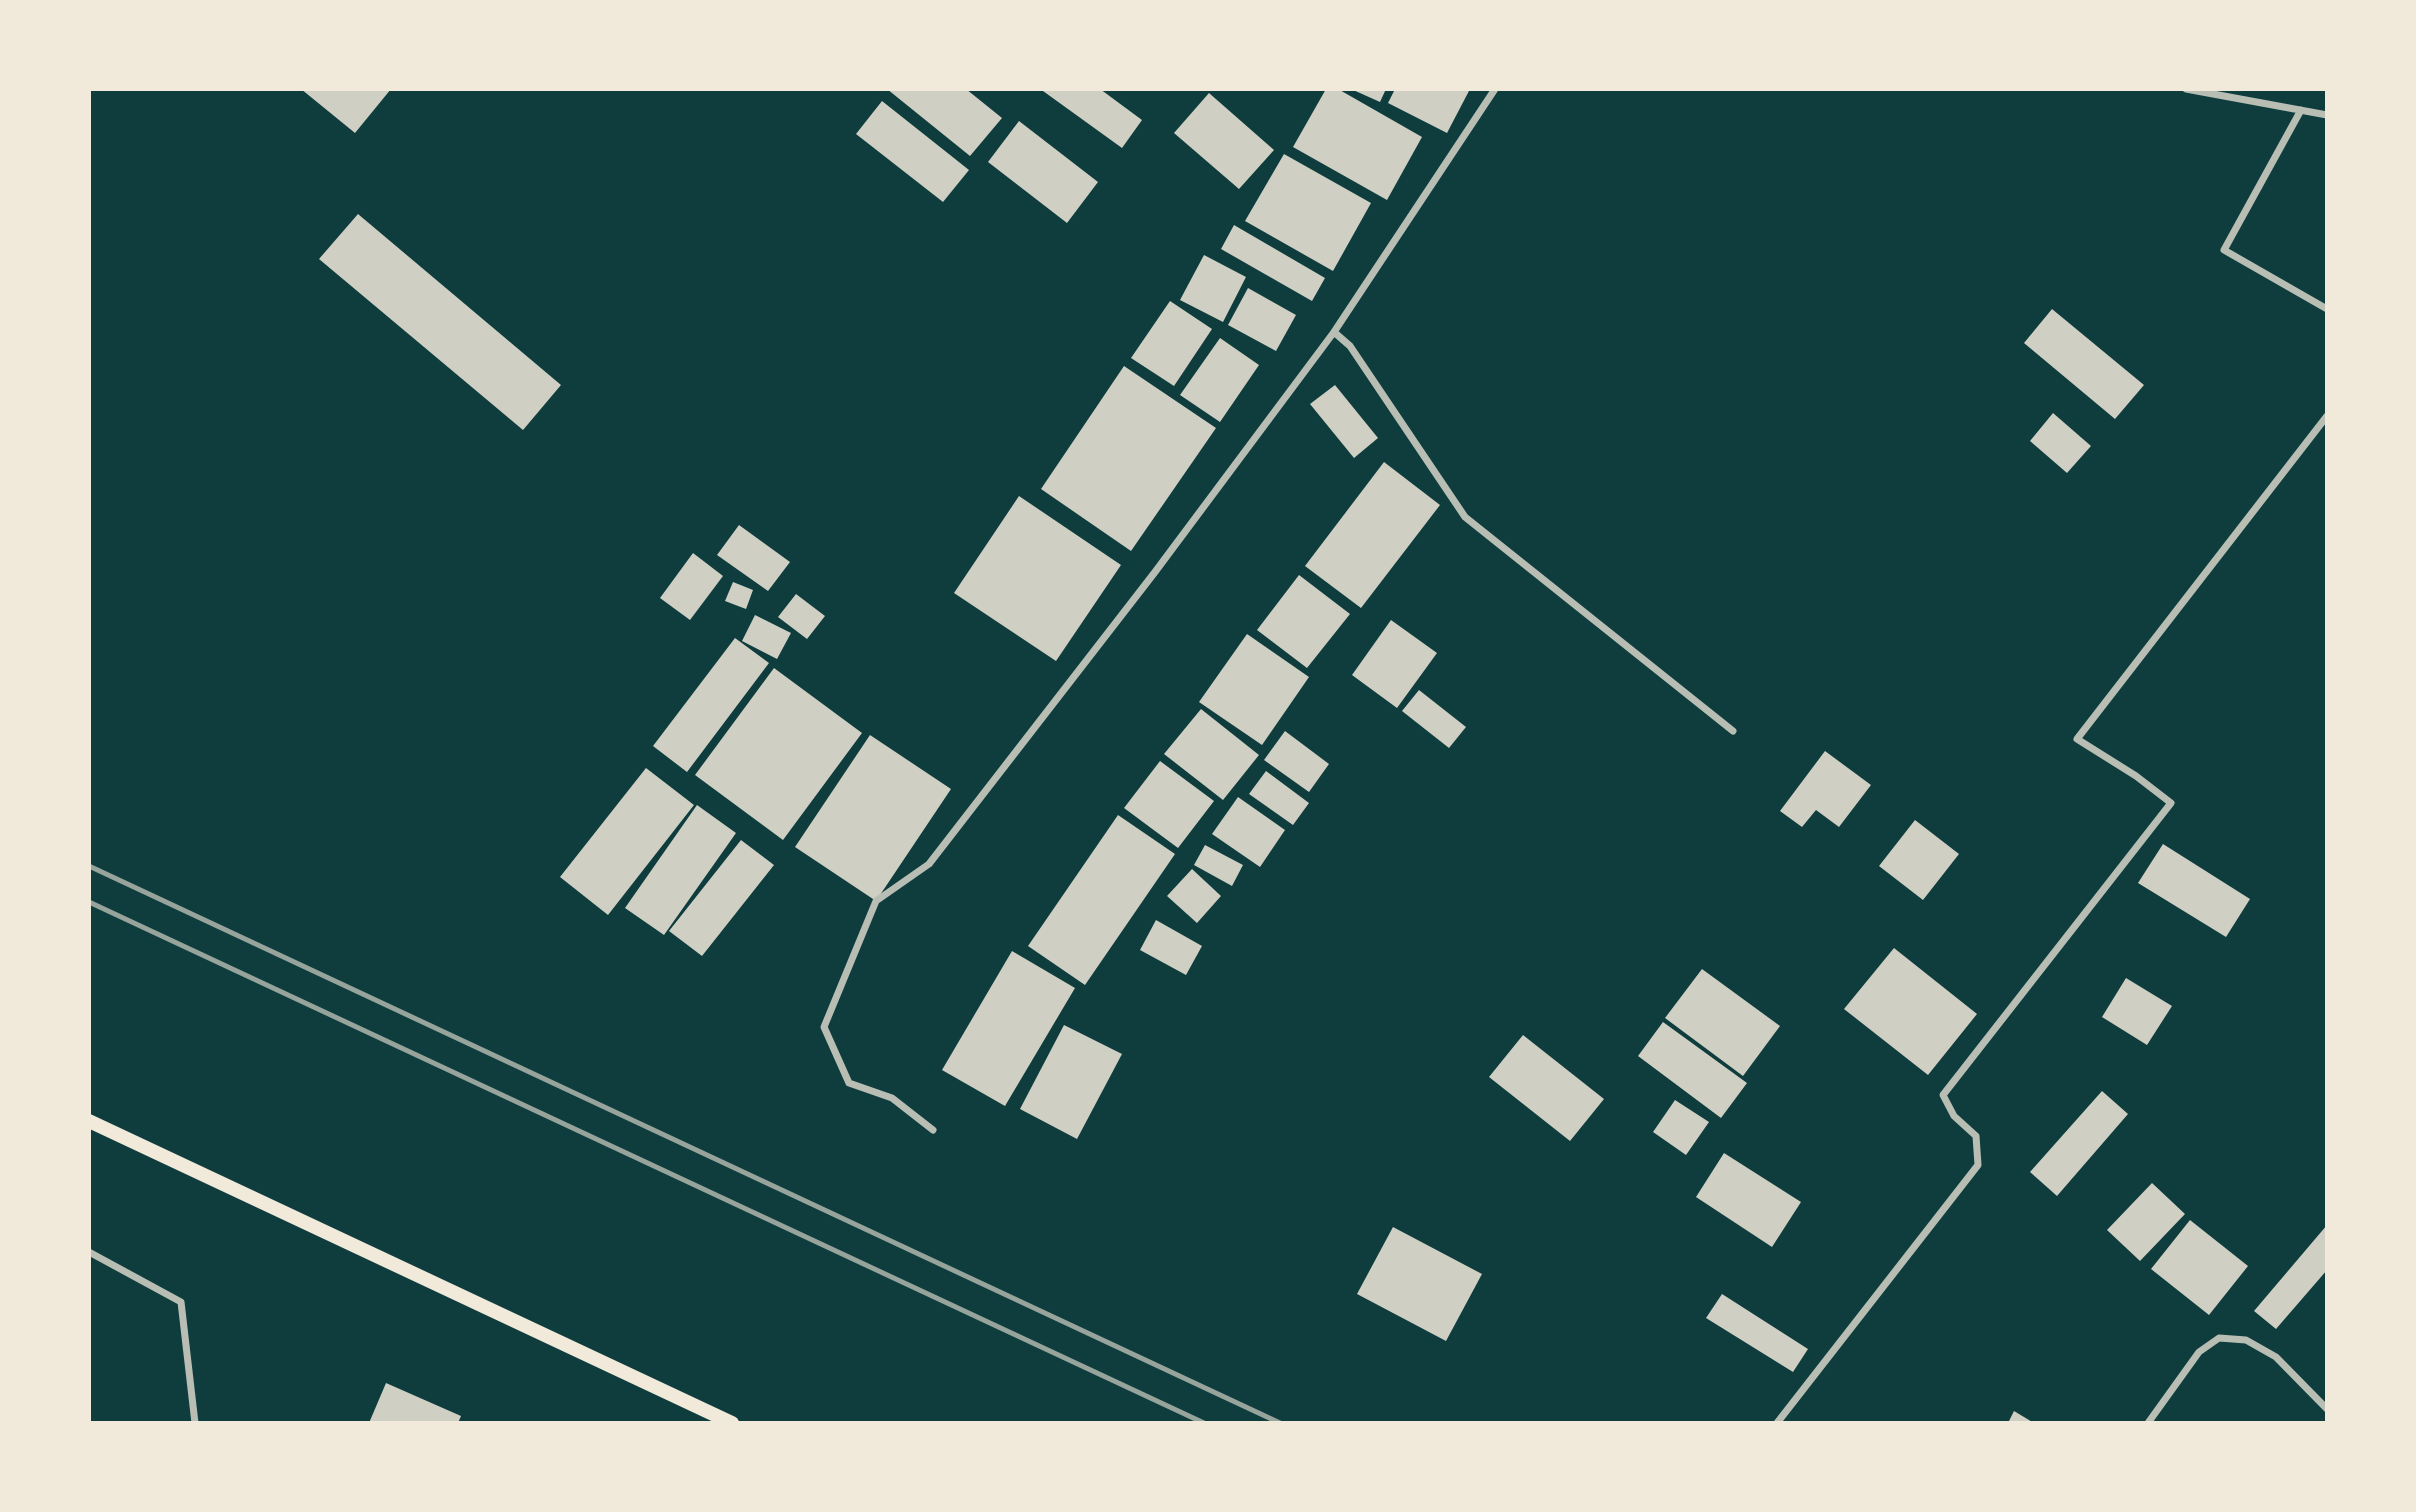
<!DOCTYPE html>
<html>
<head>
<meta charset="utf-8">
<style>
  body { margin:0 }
  #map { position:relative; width:2416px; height:1512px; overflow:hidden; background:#0f3d3e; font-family:"Fira Sans",sans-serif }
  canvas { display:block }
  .frame { position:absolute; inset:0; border:91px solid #f1e9da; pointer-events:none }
</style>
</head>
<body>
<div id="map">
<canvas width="2416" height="1512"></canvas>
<div class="frame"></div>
</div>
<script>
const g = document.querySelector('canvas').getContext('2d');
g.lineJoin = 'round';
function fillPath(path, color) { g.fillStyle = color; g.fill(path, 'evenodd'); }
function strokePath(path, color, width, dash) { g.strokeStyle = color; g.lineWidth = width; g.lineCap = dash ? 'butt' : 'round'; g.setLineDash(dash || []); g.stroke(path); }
const building = new Path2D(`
  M301 89H391L355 133Z
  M887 89H966L1002 118 970 156Z
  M1044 89H1100L1142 120 1122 148 1043 91Z
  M1326 89H1338L1422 137 1387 200 1293 147Z
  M1351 89H1386L1380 102Z
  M1395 89H1470L1447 133 1388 103Z
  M1209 93 1274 150 1239 189 1174 133Z
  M882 101 969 170 943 202 856 134Z
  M1019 121 1098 182 1067 223 988 162Z
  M1284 154 1371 203 1333 271 1245 221Z
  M358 214 561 385 523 430 319 259Z
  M1234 225 1325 278 1312 301 1221 249Z
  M1204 255 1246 277 1223 322 1180 300Z
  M1248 288 1296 315 1276 351 1228 325Z
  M1170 301 1212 329 1174 386 1131 358Z
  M2052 309 2144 385 2115 419 2024 343Z
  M1220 338 1259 365 1220 422 1180 395Z
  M1124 366 1216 428 1131 551 1041 489Z
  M1335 385 1378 438 1354 458 1310 404Z
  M2053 413 2091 446 2067 473 2030 441Z
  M1384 462 1440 505 1361 608 1305 566Z
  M1019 496 1121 565 1056 661 954 593Z
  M739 525 790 562 768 591 717 555Z
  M693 553 723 576 690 620 660 598Z
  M1299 575 1350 614 1307 668 1257 630Z
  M733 582 753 590 746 609 725 601Z
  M796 594 825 616 807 639 778 617Z
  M755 615 791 633 777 659 742 641Z
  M1391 620 1437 653 1397 708 1352 675Z
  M1247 634 1309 677 1262 745 1199 702Z
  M735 638 769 663 687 772 653 746Z
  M774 668 862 733 783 840 695 775Z
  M1419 690 1466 727 1449 748 1402 711Z
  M1201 709 1259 755 1223 800 1164 754Z
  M1285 731 1329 764 1309 792 1264 760Z
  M870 735 951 789 876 901 795 847Z
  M1825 751 1871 785 1839 827 1816 810 1802 827 1780 811Z
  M1160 761 1214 801 1178 848 1124 808Z
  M646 768 694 805 608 915 560 877Z
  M1266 771 1309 803 1293 825 1249 794Z
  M1238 797 1285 830 1260 867 1212 834Z
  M697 805 736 833 664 935 625 908Z
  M1118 815 1175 854 1085 985 1028 946Z
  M1915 820 1959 854 1923 900 1879 866Z
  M741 840 774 865 702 956 669 931Z
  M2163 844 2250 899 2226 937 2138 883Z
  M1205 845 1243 865 1232 886 1194 865Z
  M1192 869 1221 896 1197 923 1167 896Z
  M1156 920 1202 946 1186 975 1140 950Z
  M1894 948 1977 1014 1928 1075 1844 1009Z
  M1012 951 1075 988 1005 1106 942 1070Z
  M1702 969 1780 1026 1743 1076 1665 1018Z
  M2126 978 2172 1006 2147 1045 2102 1017Z
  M1663 1022 1747 1083 1721 1118 1638 1056Z
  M1064 1025 1122 1054 1077 1139 1020 1109Z
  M1523 1035 1604 1099 1570 1141 1489 1077Z
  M2102 1091 2128 1114 2057 1196 2030 1172Z
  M1675 1100 1709 1122 1686 1155 1653 1132Z
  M1724 1153 1801 1202 1772 1247 1696 1197Z
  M2152 1183 2185 1214 2140 1261 2107 1230Z
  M2190 1220 2248 1266 2209 1315 2151 1269Z
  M2327 1225V1270L2276 1329 2254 1311Z
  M1393 1227 1482 1274 1446 1341 1357 1294Z
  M1722 1294 1808 1349 1793 1372 1706 1318Z
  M386 1383 461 1416 458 1423H369Z
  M2014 1411 2034 1423H2008Z`);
const minor = new Path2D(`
  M1495 89 1334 332 1350 346 1465 517 1733 731
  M2186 89 2327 115
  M2301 110 2224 250 2327 309
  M933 1130 892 1098 849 1083 824 1027 876 901 929 864 1155 572 1334 332
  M89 1252 181 1302 195 1423
  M1777 1423 1978 1165 1976 1136 1954 1116 1943 1095 2171 803 2136 776 2077 739 2327 416
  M2148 1423 2199 1352 2219 1338 2246 1340 2276 1357 2327 1409`);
const secondary = new Path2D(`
  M89 1121 732 1423`);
const rail = new Path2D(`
  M89 866 1280 1423
  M89 902 1204 1423`);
fillPath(building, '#cfcfc3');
strokePath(minor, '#b8beb3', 7);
strokePath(secondary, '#f1e9da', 14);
strokePath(rail, '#97a49c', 5);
</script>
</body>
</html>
